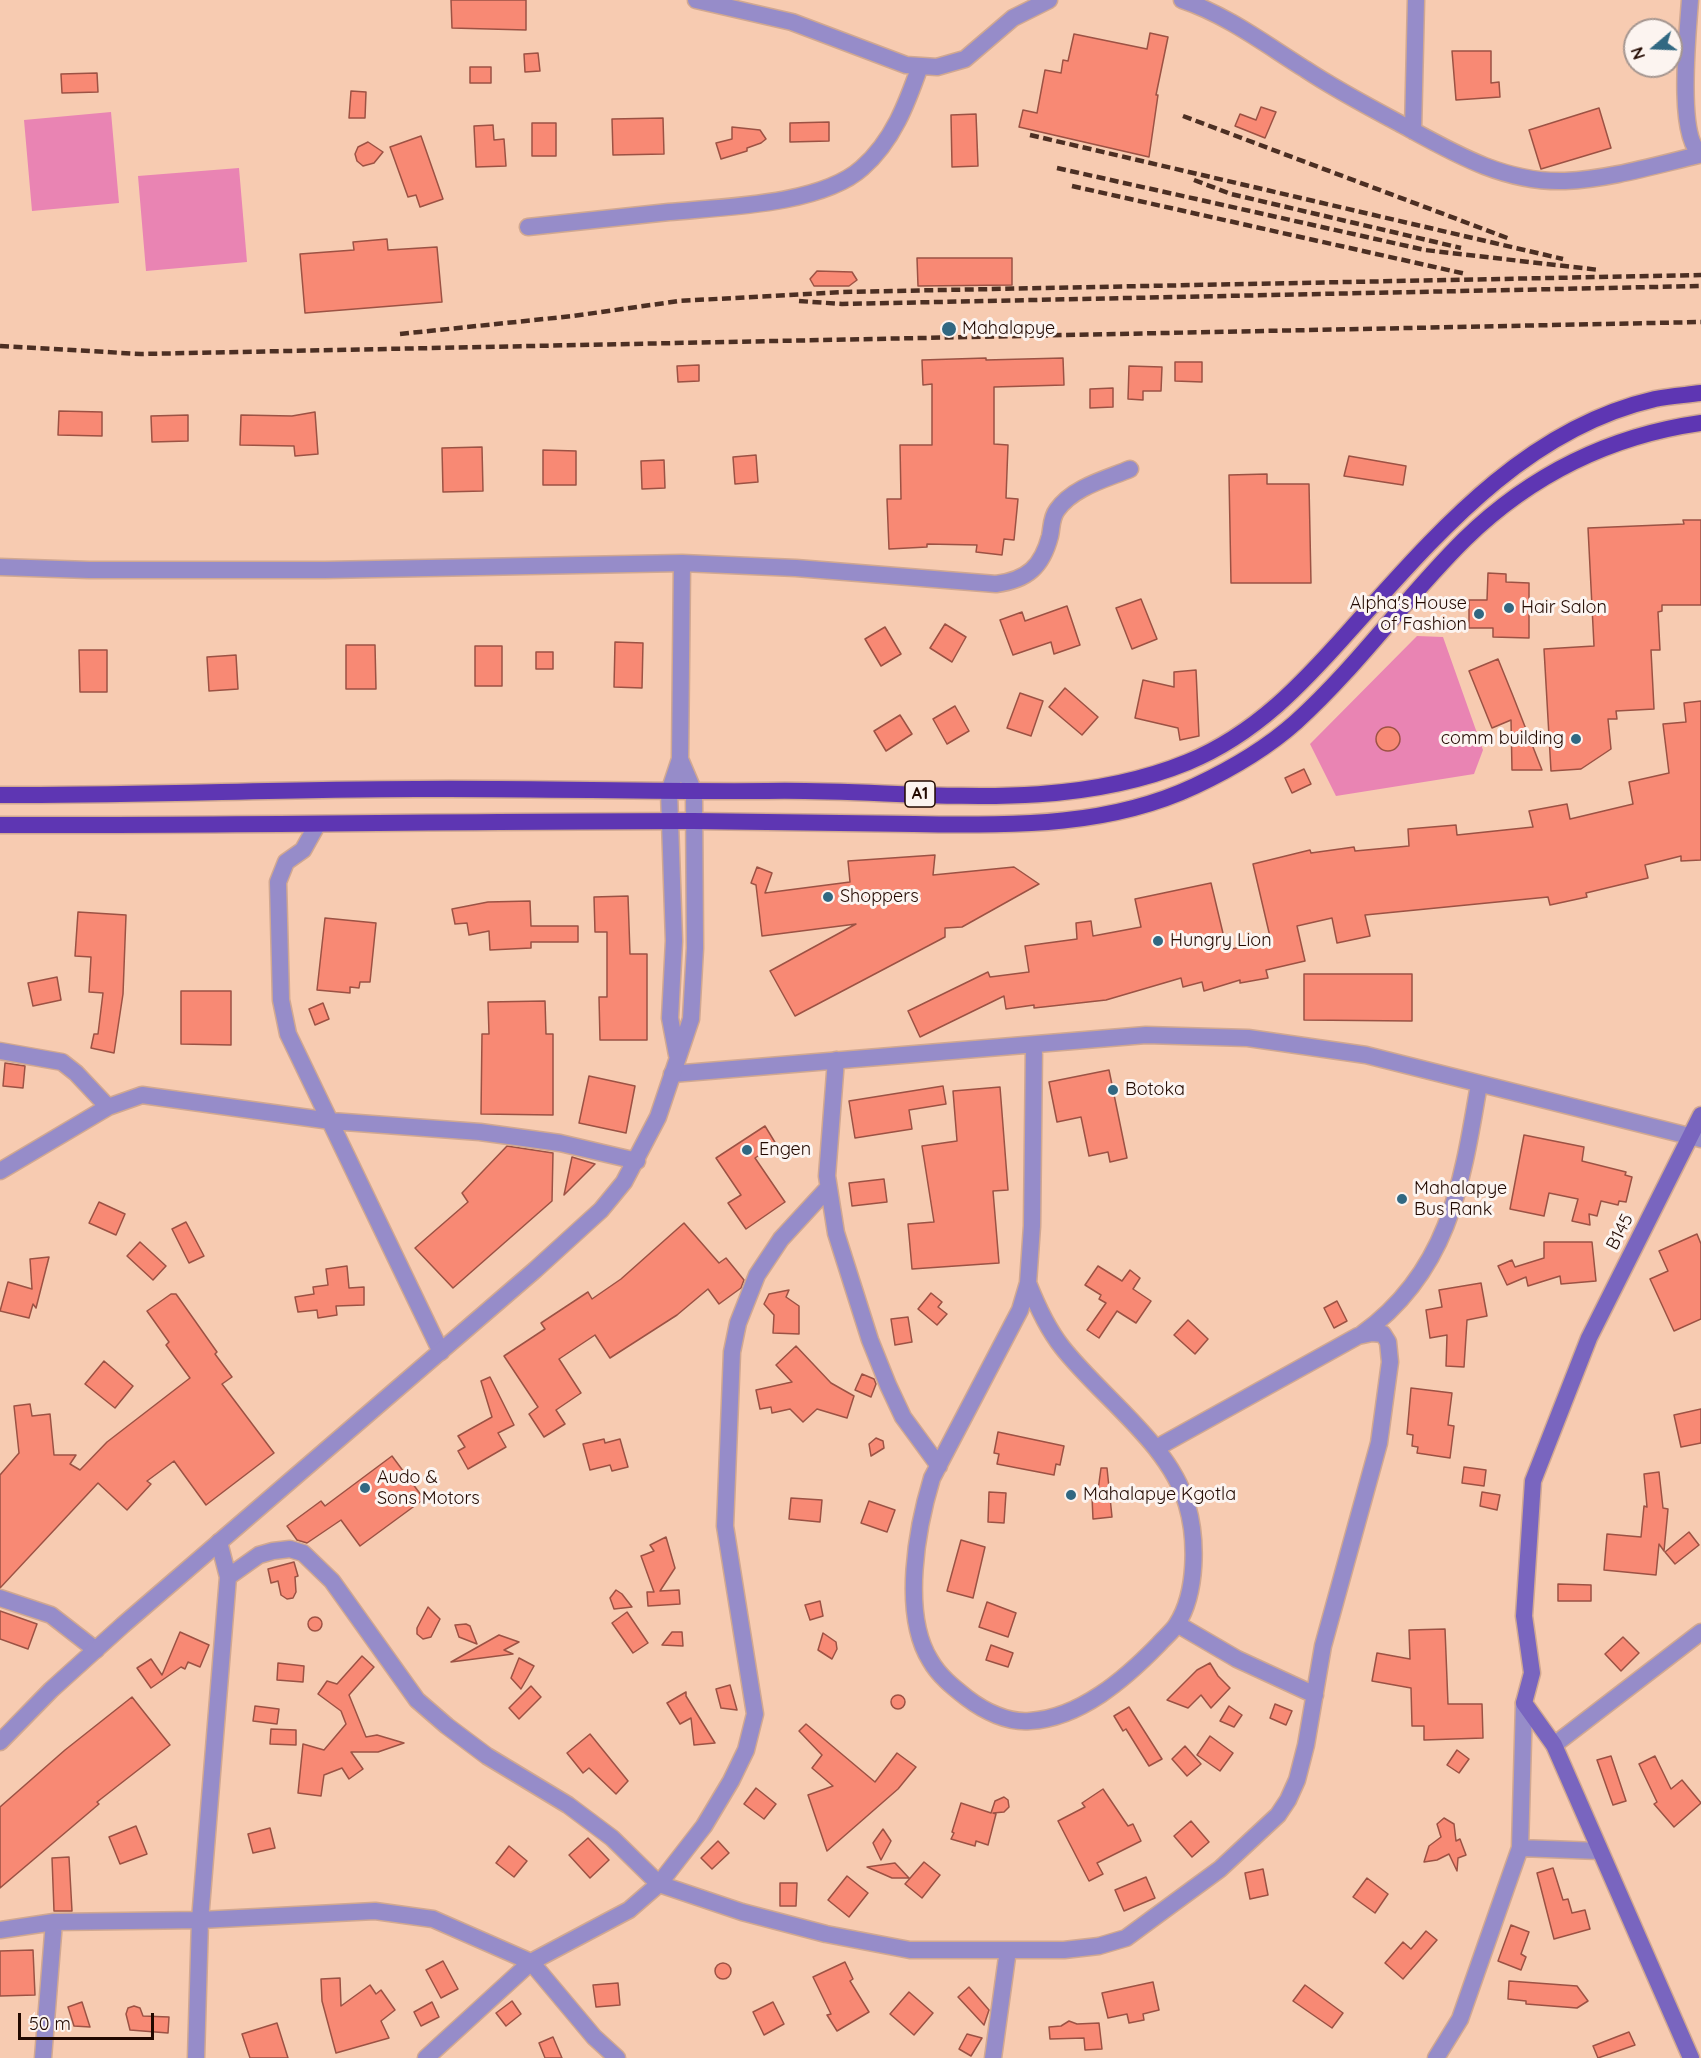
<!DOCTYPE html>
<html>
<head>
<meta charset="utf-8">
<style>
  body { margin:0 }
  #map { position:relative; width:1701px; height:2058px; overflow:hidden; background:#f7cbb1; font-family:Quicksand,sans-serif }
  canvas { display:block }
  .north { position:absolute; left:1623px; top:18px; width:60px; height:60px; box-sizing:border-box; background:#fcf4f0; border:2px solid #a59690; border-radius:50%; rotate:251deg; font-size:16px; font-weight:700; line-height:24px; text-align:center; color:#220900 }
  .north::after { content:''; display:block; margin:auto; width:21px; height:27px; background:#316882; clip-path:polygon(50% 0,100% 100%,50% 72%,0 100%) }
  .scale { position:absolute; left:18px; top:2013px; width:136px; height:27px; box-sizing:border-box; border:3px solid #220900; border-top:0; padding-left:8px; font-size:18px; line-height:21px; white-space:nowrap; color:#220900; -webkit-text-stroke:4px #fcf4f0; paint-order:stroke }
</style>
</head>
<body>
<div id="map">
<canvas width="1701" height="2058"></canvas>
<div class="north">N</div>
<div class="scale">50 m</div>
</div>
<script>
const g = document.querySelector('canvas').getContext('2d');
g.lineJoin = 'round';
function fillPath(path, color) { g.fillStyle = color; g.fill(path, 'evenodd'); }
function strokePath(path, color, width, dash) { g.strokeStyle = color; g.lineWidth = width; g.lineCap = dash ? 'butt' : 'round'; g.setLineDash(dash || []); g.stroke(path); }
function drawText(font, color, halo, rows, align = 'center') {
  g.font = font + ' Quicksand,sans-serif'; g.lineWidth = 6; g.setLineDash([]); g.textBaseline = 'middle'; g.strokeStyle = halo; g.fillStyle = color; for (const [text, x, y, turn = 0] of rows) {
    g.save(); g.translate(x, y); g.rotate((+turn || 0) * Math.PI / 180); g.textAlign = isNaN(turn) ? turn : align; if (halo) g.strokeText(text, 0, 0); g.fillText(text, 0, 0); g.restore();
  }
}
const green = new Path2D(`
  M111 112 119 203 32 211 24 120Z
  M239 168 247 262 146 271 138 176Z
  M1417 636 1443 637 1483 750 1474 774 1336 796 1310 744Z`);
const building = new Path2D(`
  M451 0H526V30L452 28Z
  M1150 33 1168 37 1156 95H1158L1149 157 1019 127 1023 110 1037 113 1045 70 1061 73 1063 60 1068 61 1074 34 1147 49Z
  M1452 51H1491V83L1499 82 1500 97 1456 100Z
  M538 53 540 71 525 72 524 54Z
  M470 67H491V83H470Z
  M97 73 98 92 62 93 61 74Z
  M351 91 366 92 365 118H349Z
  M1261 107 1276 112 1265 138 1235 126 1240 114 1256 120Z
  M1599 108 1611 148 1541 169 1529 130Z
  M976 114 978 166 952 167 951 115Z
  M663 118 664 154 613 155 612 119Z
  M829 122V141L790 142V123Z
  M532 123H556V156H532Z
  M493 125 494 140 504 139 506 166 476 167 474 126Z
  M732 127 760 130 766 139 761 143 747 148V151L721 159 716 143 732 139Z
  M421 136 443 199 420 207 416 195 408 197 390 147Z
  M368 142 383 152 374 163 363 166 357 161 355 154 358 147Z
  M387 239 388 250 437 247 442 302 305 313 300 254 354 250 353 242Z
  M917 258H1012V285L918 286Z
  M817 271 852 272 857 280 849 286H814L810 279Z
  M986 358V360L1063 358 1064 385 994 387V444L1008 445 1006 498 1018 499 1014 540 1004 539 1002 555 976 552 977 545 927 544V547L889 549 887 499H901L900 445H932V384L923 385 922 360Z
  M1175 362H1202V382L1175 381Z
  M699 365V381L678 382 677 366Z
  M1129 366 1162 367 1161 391H1143V400L1128 399Z
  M1113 388V407L1090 408V389Z
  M59 411 102 412V436L58 435Z
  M315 412 318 454 295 456 294 446 240 445 241 415 292 416Z
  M188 415V441L152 442 151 416Z
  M482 447 483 491 443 492 442 448Z
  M543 450 576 451V485H543Z
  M756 455 758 482 735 484 733 457Z
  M1349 456 1406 466 1403 485 1344 476Z
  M664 460 665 488 642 489 641 461Z
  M1267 474V484H1309L1311 583H1231L1229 475Z
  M1683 520H1701V605H1662V611L1658 612 1660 650H1651L1654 709 1616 711 1617 719H1608L1611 749 1581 769 1551 771 1544 649 1594 646 1588 528 1684 524Z
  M1488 573 1506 574V582L1529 583V638L1493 637V628H1469V600H1487Z
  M1141 599 1157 639 1132 649 1116 608Z
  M1067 606 1080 645 1054 654 1051 642 1013 655 1000 620 1022 612 1025 621Z
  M945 624 966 637 952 662 930 648Z
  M885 627 901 654 881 666 865 639Z
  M615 642 643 643 642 688 614 687Z
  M346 645H375L376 689H346Z
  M475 646H502V686H475Z
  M79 650H107V692H80Z
  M536 652H553V669H536Z
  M236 655 238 689 209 691 207 657Z
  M1498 659 1513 696 1542 770H1512L1511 720 1492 728 1469 671Z
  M1196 670 1199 736 1180 740 1178 728 1135 718 1143 680 1174 687V672Z
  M1065 688 1098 717 1082 735 1049 707Z
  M1020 693 1043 701 1031 736 1007 728Z
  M1701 701V860L1681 861V856L1645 865 1648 878 1586 893 1587 897 1550 905 1548 897 1365 915 1370 936 1337 943 1332 918 1297 926 1305 961 1266 970 1268 978 1240 983V980L1204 991 1202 982 1183 987 1181 978 1106 1000 1034 1008V1005L1006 1009 1004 996 920 1037 908 1011 988 972 990 977 1029 972 1025 946 1077 939 1076 923 1091 921 1093 936 1141 927 1135 899 1211 883 1227 950 1271 941 1253 864 1310 850 1311 853 1354 847 1355 851 1409 846 1408 829 1456 825 1457 835 1533 827 1529 811 1567 804 1570 819 1633 804 1629 782 1669 773 1663 724 1686 722 1684 703Z
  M955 706 969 731 947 744 933 719Z
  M900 715 912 734 886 751 874 731Z
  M1376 739a12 12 0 1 1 24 0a12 12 0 1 1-24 0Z
  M1304 769 1311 784 1292 793 1285 778Z
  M935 855 933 875 1014 867 1039 884 962 927 945 928V937L795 1016 770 971 856 924 762 936 756 885 751 883 757 867 772 873 765 893 850 882 848 861Z
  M628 896 630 954H647V1040H600L599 997H607V932H595L594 897Z
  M530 901 531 926H578V942H531V948L490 950 489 931 469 935 467 923 455 924 452 909 488 902Z
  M78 912 126 915 123 994 114 1053 91 1048 94 1034H98L103 993 89 992 91 957 75 956Z
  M325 918 376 923 370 982H360L359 988 350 987V993L317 990Z
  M1304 974H1412V1021L1304 1020Z
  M57 977 61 1000 33 1006 28 983Z
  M181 991H231V1045L181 1044Z
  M545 1001 546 1034H553V1115L481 1114 482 1034H489L488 1002Z
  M323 1003 329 1019 315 1025 309 1009Z
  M5 1063 25 1066 23 1088 3 1086Z
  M1109 1070 1127 1158 1110 1162 1108 1152 1089 1156 1081 1117 1057 1122 1049 1082Z
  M589 1076 635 1086 626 1133 579 1123Z
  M943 1086 946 1104 909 1110 912 1129 855 1138 849 1101Z
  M1000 1087 1008 1190 993 1191 999 1263 912 1269 908 1224 934 1222 922 1146 957 1141 953 1091Z
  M765 1126 776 1144 755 1158 785 1202 746 1229 728 1203 741 1195 716 1158Z
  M1524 1135 1584 1147 1582 1161 1626 1172 1625 1175 1632 1177 1626 1202 1619 1201 1618 1205 1601 1201 1597 1216 1589 1214 1590 1225 1572 1221 1578 1199 1549 1193 1544 1216 1510 1209Z
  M507 1146 553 1153 552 1201 453 1288 415 1248 468 1202 462 1193Z
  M572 1157 595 1164 564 1195Z
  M884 1179 887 1202 852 1206 849 1183Z
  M99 1202 125 1214 116 1235 89 1223Z
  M186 1222 204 1256 189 1263 172 1229Z
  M684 1223 719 1263 726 1258 744 1280 741 1288 719 1304 708 1289 677 1315 610 1358 595 1335 559 1359 581 1393 556 1410 565 1424 544 1437 529 1414 538 1407 504 1356 545 1329 541 1323 588 1292 592 1299 621 1279Z
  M1697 1234 1701 1244V1319L1674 1331 1650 1279 1668 1271 1659 1251Z
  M140 1242 166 1266 153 1280 127 1256Z
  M1544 1242H1592L1596 1281 1561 1284 1560 1276 1528 1286 1526 1277 1507 1285 1498 1266 1512 1260 1515 1267 1544 1258Z
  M49 1257 36 1308 33 1304 29 1318 0 1311 8 1282 32 1289 30 1259Z
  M347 1266 349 1288 364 1287V1305L336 1306 337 1315 318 1318 317 1310 298 1312 295 1297 314 1294 313 1287 328 1285 326 1269Z
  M1098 1266 1122 1281 1130 1270 1140 1278 1133 1289 1151 1301 1136 1323 1117 1311 1099 1338 1087 1330 1106 1303 1099 1299 1101 1295 1085 1285Z
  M1481 1283 1487 1316 1467 1320 1464 1367 1446 1366 1447 1335 1430 1338 1426 1310 1442 1307 1439 1290Z
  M789 1290 786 1297 799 1306V1334L773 1333 774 1315 764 1304 769 1294Z
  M931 1293 942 1302 938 1307 947 1314 937 1325 918 1309Z
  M171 1294H176L217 1352 215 1354 232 1377 222 1384 274 1453 206 1505 174 1461 147 1481 151 1484 127 1510 98 1483 0 1588V1475L19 1453 14 1406 30 1404 32 1416 50 1414 54 1455H76L70 1464 80 1470 107 1442 190 1378 166 1345 169 1342 147 1311Z
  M1337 1301 1347 1321 1334 1328 1324 1308Z
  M908 1317 912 1342 895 1345 891 1319Z
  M1188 1320 1208 1339 1195 1354 1174 1335Z
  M796 1346 831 1383 854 1396 847 1418 817 1409 803 1422 790 1409 772 1413 771 1407 760 1409 756 1390 792 1382 776 1365Z
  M104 1361 133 1386 115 1408 85 1384Z
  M862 1374 874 1379 876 1384 871 1397 855 1390Z
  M490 1377 514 1425 498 1433 506 1447 468 1469 458 1451 465 1447 458 1436 492 1417 481 1381Z
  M1411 1388 1452 1393 1448 1425 1454 1426 1450 1458 1417 1453 1418 1447 1412 1446 1413 1435 1407 1434Z
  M1701 1409V1443L1681 1447 1674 1415Z
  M998 1432 1064 1446 1060 1465 1056 1464 1054 1475 997 1464 999 1454 994 1453Z
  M876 1438 883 1441 884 1448 871 1456 869 1444Z
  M604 1439 605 1443 620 1439 628 1467 612 1471 610 1465 590 1470 583 1444Z
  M392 1456 424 1499 360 1546 341 1520 307 1543 297 1540 287 1526 321 1501 325 1506Z
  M1464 1467 1486 1470 1484 1486 1462 1483Z
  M1101 1468H1107L1112 1517 1093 1519 1092 1497 1097 1498Z
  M1659 1472 1663 1508 1668 1509 1664 1551 1659 1544 1656 1575 1604 1570 1607 1534 1641 1537 1644 1506 1647 1507 1644 1474Z
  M989 1492 1006 1493 1004 1523 988 1522Z
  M1482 1492 1500 1495 1497 1510 1480 1506Z
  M791 1498 822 1500 820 1522 789 1519Z
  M869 1501 895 1510 887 1532 861 1523Z
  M1689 1532 1699 1545 1675 1564 1665 1552Z
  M666 1537 675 1568 660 1591 679 1590 680 1604 648 1606 647 1592H654L641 1556 654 1551 650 1545Z
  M961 1540 985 1547 973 1598 947 1591Z
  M294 1562 298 1576 295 1577 296 1592 293 1598 287 1599 281 1595 278 1581 271 1583 268 1569Z
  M1558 1584 1591 1585V1601H1558Z
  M616 1590 622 1594 632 1607 614 1609 610 1598Z
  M820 1601 823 1616 810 1620 805 1605Z
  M987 1602 1016 1613 1008 1637 979 1627Z
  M428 1607 440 1619 431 1637 423 1639 417 1634V1628Z
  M0 1611 37 1624 28 1649 0 1639Z
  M627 1612 648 1643 633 1653 612 1623Z
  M308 1624a7 7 0 1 1 14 0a7 7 0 1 1-14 0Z
  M466 1624 470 1626 477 1644 459 1637 455 1625Z
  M1445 1629 1448 1704H1482L1483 1738 1424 1740V1726H1412L1411 1688 1372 1681 1377 1653 1410 1659 1409 1630Z
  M180 1632 209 1645 200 1667 188 1662 185 1669 181 1667 151 1688 137 1668 151 1659 162 1675Z
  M672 1632H682L683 1646 662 1645Z
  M823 1633 836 1642 837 1649 832 1659 818 1650Z
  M499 1635 519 1642 504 1650 513 1654 451 1662Z
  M1623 1637 1639 1653 1621 1671 1605 1654Z
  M991 1645 1013 1653 1008 1667 986 1660Z
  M362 1656 374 1667 349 1695 366 1737 377 1735 404 1743 378 1752H351L363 1769 349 1779 342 1768 324 1775 321 1796 298 1793 303 1744 324 1750 346 1724 341 1711 318 1694 327 1681 337 1684Z
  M519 1658 534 1666 521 1689 511 1678Z
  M278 1663 304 1666 303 1682 277 1680Z
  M1210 1663 1218 1676 1230 1688 1211 1708 1201 1695 1188 1708 1167 1700 1197 1670Z
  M730 1685 737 1710 721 1708 716 1689Z
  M531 1686 541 1697 519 1719 509 1708Z
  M686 1692V1696L715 1743 694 1745 691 1718 680 1724 667 1703Z
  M891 1702a7 7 0 1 1 14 0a7 7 0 1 1-14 0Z
  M132 1697 170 1745 97 1802 99 1804 0 1888V1807L65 1750Z
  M1275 1704 1292 1711 1286 1725 1270 1718Z
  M255 1706 279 1709 277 1724 253 1721Z
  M1229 1706 1242 1715 1234 1727 1220 1721Z
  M1129 1707 1162 1759 1149 1766 1126 1729 1123 1731 1114 1716Z
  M806 1724 875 1782 897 1753 916 1767 898 1789 827 1851 808 1795 833 1786 812 1768 822 1755 799 1731Z
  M271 1729 296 1730V1745L270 1744Z
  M590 1734 628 1781 616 1794 589 1768 583 1773 567 1753Z
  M1210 1736 1233 1753 1220 1771 1197 1755Z
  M1185 1746 1201 1764 1187 1776 1172 1759Z
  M1457 1750 1469 1759 1459 1773 1447 1765Z
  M1611 1756 1626 1801 1613 1805 1597 1760Z
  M1655 1756 1671 1789 1682 1780 1701 1803 1674 1827 1654 1804 1657 1802 1639 1764Z
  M756 1788 776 1804 764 1819 744 1804Z
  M1103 1789 1128 1826 1133 1824 1141 1841 1097 1863 1103 1874 1089 1881 1058 1821 1085 1807 1082 1803Z
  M1004 1797 1008 1800 1009 1807 1004 1812 993 1813 996 1814 988 1845 976 1841 975 1846 951 1839 954 1833 952 1832 961 1803 991 1813 995 1801Z
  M1444 1818 1454 1824 1456 1841 1460 1839 1466 1855 1458 1858 1457 1871 1449 1854 1437 1860 1424 1862 1429 1846 1441 1837 1437 1824Z
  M1191 1821 1209 1842 1192 1857 1174 1836Z
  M136 1826 147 1854 120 1864 109 1837Z
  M270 1828 275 1848 253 1853 248 1834Z
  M883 1829 891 1841 881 1860 873 1843Z
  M588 1838 609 1860 590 1878 569 1855Z
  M718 1841 729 1853 712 1869 701 1858Z
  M509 1846 527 1861 514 1877 496 1863Z
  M69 1857 72 1911H54L52 1858Z
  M924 1862 940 1875 922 1898 905 1884Z
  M895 1863 909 1878H892L867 1867Z
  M1553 1868 1563 1900 1568 1899 1572 1913 1585 1910 1590 1929 1554 1939 1537 1873Z
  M1263 1869 1268 1895 1250 1899 1245 1873Z
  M847 1876 868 1893 849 1917 828 1900Z
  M1146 1877 1155 1898 1124 1911 1115 1890Z
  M1367 1878 1388 1894 1375 1913 1353 1897Z
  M780 1883H797L796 1906H780Z
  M1511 1925 1529 1932 1521 1954 1526 1957 1521 1970 1498 1961Z
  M1426 1931 1437 1940 1403 1979 1385 1963 1403 1942 1411 1949Z
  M33 1950 35 1995 0 1996V1951Z
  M443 1961 458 1989 441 1998 426 1970Z
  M845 1962 853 1979 850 1981 869 2012 837 2031 827 2015 831 2014 813 1977Z
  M715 1971a8 8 0 1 1 16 0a8 8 0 1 1-16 0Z
  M340 1978 341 2006 370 1985 376 1994 381 1990 395 2010 381 2021 389 2038 336 2053 322 2001 321 1979Z
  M1509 1981 1577 1986 1588 2001 1577 2008 1526 2004V2001L1508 1999Z
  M1153 1982 1159 2010 1143 2014 1144 2020 1129 2023 1127 2014 1108 2018 1102 1993Z
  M618 1983 620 2005 596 2007 593 1985Z
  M1305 1985 1343 2013 1332 2028 1293 2001Z
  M969 1987 989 2010 984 2025 958 1997Z
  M909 1992 933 2013 914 2035 890 2014Z
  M512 2001 521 2014 506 2026 496 2013Z
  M82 2002 90 2027 74 2026 68 2007Z
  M432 2002 439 2017 421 2026 414 2012Z
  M773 2002 784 2024 764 2035 753 2012Z
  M134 2006 140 2008 143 2016 169 2017 168 2033 130 2030 126 2014 128 2008Z
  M1069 2021 1077 2024 1099 2023 1102 2049 1085 2050 1084 2038 1050 2039 1049 2027 1061 2026Z
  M277 2023 288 2058H250L242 2034Z
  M1629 2032 1635 2045 1598 2058 1593 2046Z
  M967 2034 982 2038 971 2056 959 2049Z
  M553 2037 562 2058H545L539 2043Z`);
const minor = new Path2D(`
  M696 0 792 22 906 65 937 67 965 59 1013 18 1049 0
  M1182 0C1227 15 1265 44 1305 69 1335 89 1367 106 1399 123 1452 152 1503 183 1565 181 1610 179 1656 165 1699 155
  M1690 0C1688 30 1676 138 1701 154
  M1413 131 1416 0
  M528 227C575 222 622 217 669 212 722 207 821 205 862 168 893 141 907 103 920 66
  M0 567 89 570H325L682 563
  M680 759 694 792
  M669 792 680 759 682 563 796 568 996 584C1027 580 1042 567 1050 536 1052 527 1051 518 1057 510 1073 487 1106 479 1130 469
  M317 825 303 850 286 862 278 882 281 1000 288 1034 441 1352
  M0 1051 62 1062 76 1073 108 1107
  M836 1060 827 1176 836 1233 870 1340 888 1385 903 1417 939 1466
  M672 1074 1146 1035 1248 1038 1366 1055 1701 1139
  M0 1171 108 1107 142 1095 331 1121 480 1132 560 1143 637 1161
  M1028 1283C1037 1306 1047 1328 1062 1347 1100 1396 1170 1444 1187 1505 1197 1539 1197 1593 1177 1624 1173 1631 1164 1638 1159 1644 1125 1679 1080 1718 1030 1721 1008 1723 984 1711 967 1698 953 1687 939 1676 930 1660 901 1613 917 1527 932 1478L1020 1310 1028 1283 1032 1226 1034 1046
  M1362 1334C1449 1271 1462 1184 1479 1084
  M228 1577 259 1555 273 1551 290 1549 303 1553 332 1581 417 1700 447 1726 487 1756 568 1805 612 1838 659 1884 742 1912 826 1934 910 1950H1064L1099 1946 1126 1938 1220 1869 1278 1815 1288 1800 1297 1780 1306 1745 1323 1646 1379 1443 1390 1362 1388 1342 1383 1334 1372 1333 1358 1336 1158 1447
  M0 1598 51 1615 96 1650
  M1177 1624 1237 1659 1315 1695
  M1554 1745 1701 1632
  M1520 1848 1599 1851
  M0 1930 54 1922 200 1920 375 1911 433 1919 531 1962 594 2037 617 2058
  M43 2058 54 1922
  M196 2058 200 1920 228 1577 219 1542
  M426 2058 531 1962 629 1910 659 1884 704 1826 731 1781 746 1750 755 1714 725 1526 732 1352 738 1323 757 1275 781 1239 828 1188
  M993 2058 1008 1950
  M1436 2058 1460 2019 1520 1848 1524 1703`);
const tertiary = new Path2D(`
  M669 792 674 941 670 1018 677 1055
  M0 1742 51 1690 123 1625 535 1270 601 1210 624 1182 658 1117 691 1019 695 948 694 792`);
const secondary = new Path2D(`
  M1691 2058 1554 1745 1524 1703 1532 1673 1524 1616 1533 1481 1589 1338 1701 1115`);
const trunk = new Path2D(`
  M0 795C139 796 277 789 416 789 533 788 650 792 767 791 908 788 1054 817 1188 762 1256 734 1303 683 1351 629 1436 535 1524 429 1655 399 1670 396 1686 395 1701 393
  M0 825C231 826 462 821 693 821 766 822 840 823 914 824 1010 825 1106 828 1195 786 1229 770 1268 747 1296 722 1358 666 1406 597 1465 539 1532 474 1609 436 1701 423`);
const rail = new Path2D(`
  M1183 116 1510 239
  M1030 135 1563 259
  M1057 168 1425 250 1599 270
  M1194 180 1231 194 1461 248
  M1072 186 1466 274
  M799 301 842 304 1701 286
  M400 334 573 316 679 301 842 292 1701 275
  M0 346 141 354 1701 322`);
const markers = [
  [949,329,8,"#316882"],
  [1509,608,6,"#316882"],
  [1479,614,6,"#316882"],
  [1576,739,6,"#316882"],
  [828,897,6,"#316882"],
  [1158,941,6,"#316882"],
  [1113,1090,6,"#316882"],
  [747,1150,6,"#316882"],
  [1402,1199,6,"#316882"],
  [365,1488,6,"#316882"],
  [1071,1495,6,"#316882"]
];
const shields = [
  [920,794,30]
];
const shieldNames = [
  ["A1",920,794]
];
const poiNames = [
  ["Mahalapye",962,329],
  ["Alpha's House",1467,604,"right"],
  ["of Fashion",1467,625,"right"],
  ["Hair Salon",1521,608],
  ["comm building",1564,739,"right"],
  ["Shoppers",840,897],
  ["Hungry Lion",1170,941],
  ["Botoka",1125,1090],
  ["Engen",759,1150],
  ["Mahalapye",1414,1189],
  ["Bus Rank",1414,1210],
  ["Audo &",377,1478],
  ["Sons Motors",377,1499],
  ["Mahalapye Kgotla",1083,1495]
];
const streetNames = [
  ["B145",1620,1232,-63]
];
fillPath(green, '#e984b3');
fillPath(building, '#f88974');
strokePath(building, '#9c5244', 1.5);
strokePath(minor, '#d1a891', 19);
strokePath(tertiary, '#d1a891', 19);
strokePath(secondary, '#d1a891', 19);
strokePath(trunk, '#d1a891', 19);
strokePath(minor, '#968cc9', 16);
strokePath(tertiary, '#968cc9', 16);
strokePath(secondary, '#7965bf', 16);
strokePath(trunk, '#5e36b3', 16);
strokePath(rail, '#4c2f23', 4.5, [9, 4.5]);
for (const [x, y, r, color] of markers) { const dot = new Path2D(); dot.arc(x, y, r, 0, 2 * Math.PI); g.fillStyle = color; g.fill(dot); strokePath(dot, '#fcf4f0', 2); }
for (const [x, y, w] of shields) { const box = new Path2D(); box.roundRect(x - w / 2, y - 13, w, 26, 4.5); g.fillStyle = '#fcf4f0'; g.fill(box); strokePath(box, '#220900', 1.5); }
drawText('bold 16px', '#220900', null, shieldNames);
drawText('18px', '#220900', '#fcf4f0', poiNames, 'left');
drawText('18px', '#220900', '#fcf4f0', streetNames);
</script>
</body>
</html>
